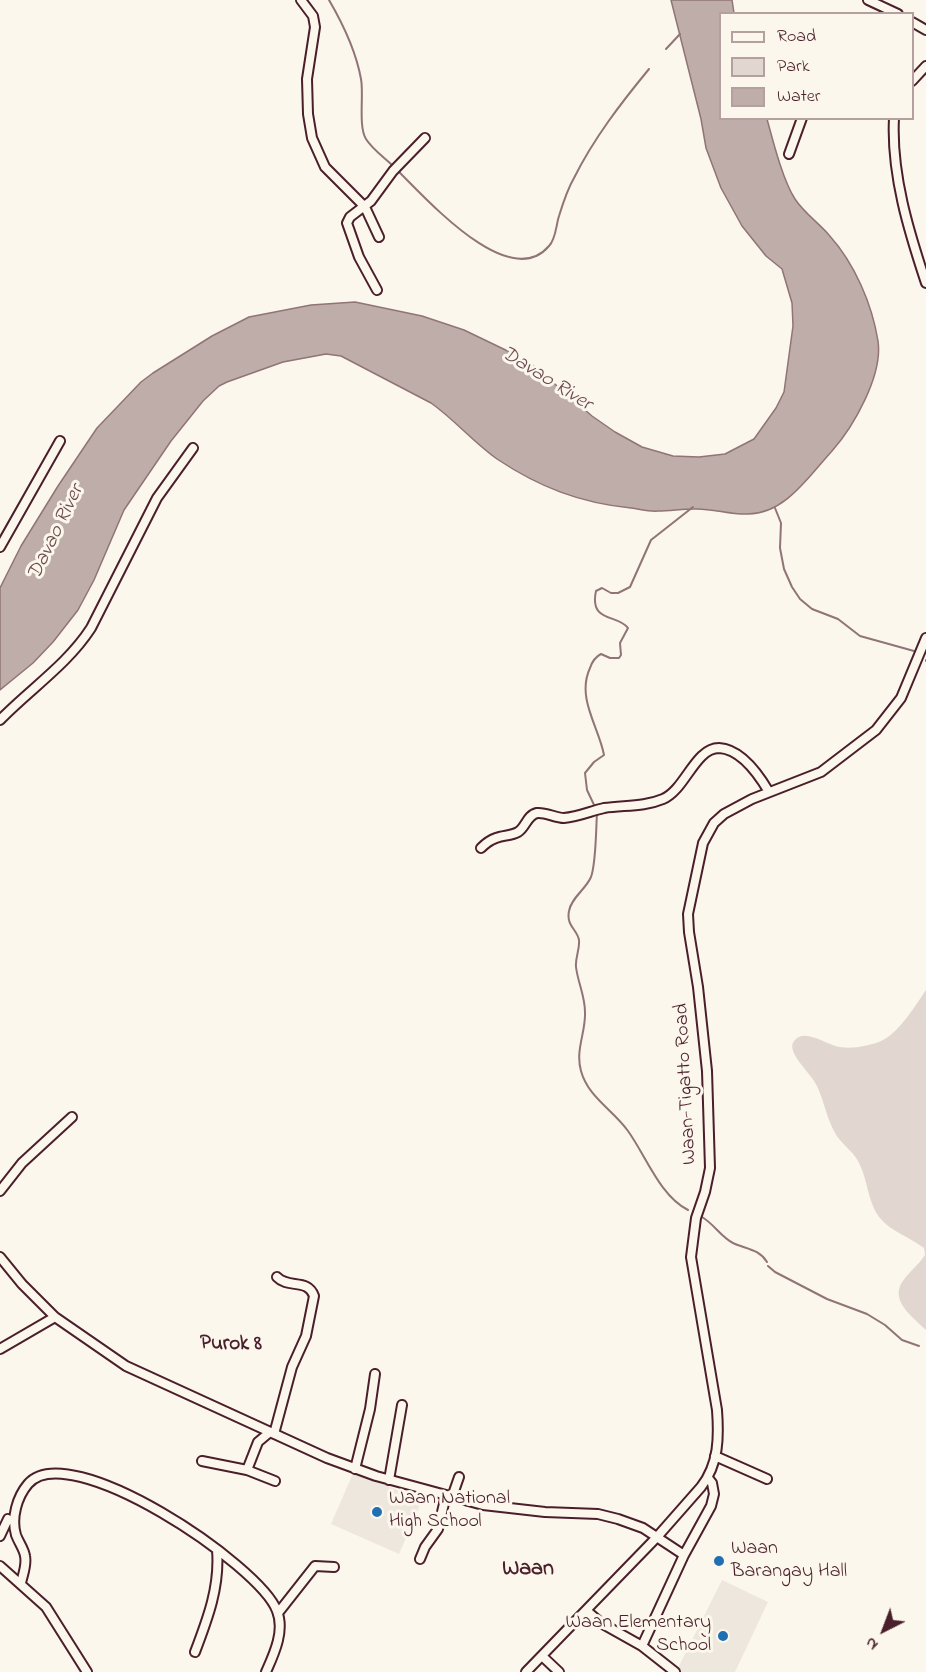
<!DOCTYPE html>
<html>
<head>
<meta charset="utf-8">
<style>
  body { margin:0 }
  #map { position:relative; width:926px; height:1672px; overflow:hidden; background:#fbf7ec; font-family:"Indie Flower",sans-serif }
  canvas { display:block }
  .legend { position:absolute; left:719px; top:12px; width:195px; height:108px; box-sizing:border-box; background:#fbf7ec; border:2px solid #b4a19f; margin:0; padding:8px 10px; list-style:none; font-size:18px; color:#4a1f2b }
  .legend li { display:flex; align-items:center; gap:12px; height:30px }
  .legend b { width:30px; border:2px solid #b4a19f }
  .north { position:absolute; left:854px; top:1600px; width:60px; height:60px; -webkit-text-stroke:4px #fbf7ec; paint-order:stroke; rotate:222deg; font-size:16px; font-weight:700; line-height:24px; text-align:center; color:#4a1f2b }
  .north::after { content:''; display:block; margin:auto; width:21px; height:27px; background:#4a1f2b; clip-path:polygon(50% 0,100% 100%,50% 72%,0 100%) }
</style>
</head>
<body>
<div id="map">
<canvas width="926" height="1672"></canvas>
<ul class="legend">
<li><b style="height:8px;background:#fbf7ec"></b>Road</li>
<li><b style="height:16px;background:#e2d7d0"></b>Park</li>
<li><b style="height:16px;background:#bfadaa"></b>Water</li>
</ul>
<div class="north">N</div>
</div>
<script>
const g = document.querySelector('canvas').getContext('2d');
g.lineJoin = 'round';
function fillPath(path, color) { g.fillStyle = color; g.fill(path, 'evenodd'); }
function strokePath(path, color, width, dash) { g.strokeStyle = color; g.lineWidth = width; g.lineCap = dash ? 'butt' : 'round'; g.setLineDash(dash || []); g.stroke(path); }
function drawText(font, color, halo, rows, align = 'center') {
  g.font = font + ' "Indie Flower",sans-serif'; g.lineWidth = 6; g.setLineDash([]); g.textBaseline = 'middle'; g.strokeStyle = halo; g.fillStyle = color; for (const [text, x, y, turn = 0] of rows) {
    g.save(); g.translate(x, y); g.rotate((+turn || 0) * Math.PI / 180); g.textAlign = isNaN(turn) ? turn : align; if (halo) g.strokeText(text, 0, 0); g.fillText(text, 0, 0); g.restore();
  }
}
const built = new Path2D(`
  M354 1471 422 1501 399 1554 331 1524Z
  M722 1580 768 1602 735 1672H678L677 1670Z`);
const green = new Path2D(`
  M926 990V1330C915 1319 893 1304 900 1286 905 1275 918 1266 925 1255L924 1248C910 1237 891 1232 879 1217 867 1200 868 1179 858 1161 853 1151 841 1144 835 1133 827 1119 824 1101 817 1086 812 1074 785 1052 794 1041 805 1027 827 1046 840 1047 853 1049 869 1046 881 1041 899 1033 915 1006 926 990Z`);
const water = new Path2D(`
  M671 0H732L734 13 720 14V118L767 119C773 141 783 181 795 199 804 213 819 223 829 235 855 264 872 304 878 341 883 375 854 426 832 451 809 476 785 514 748 514 730 515 712 508 694 509 682 509 670 511 658 511 649 512 640 509 631 508 580 503 539 487 497 459 473 442 455 420 431 403L341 356 326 354 283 362 227 382 219 386 203 401 171 441 124 510 94 580 78 610 53 642 33 663 0 690V588L21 546 58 486 97 428 141 382 153 373 212 336 249 317 311 305 355 302 422 316 464 330 516 355 534 366 592 416 615 432 642 447 673 456 699 457 725 454 754 439 776 408 784 392 793 326 792 303 782 269 766 256 742 226 721 188 706 148 701 119Z`);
const stream = new Path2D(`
  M329 0C343 24 356 51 361 79 364 95 358 126 366 139 372 149 385 158 393 166
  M666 49 680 34
  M398 171C426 198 509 293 549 246 556 239 556 225 559 216 563 203 567 190 574 178 594 138 621 103 649 69
  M775 508 781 523 780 548 784 569 792 587 800 599 812 609 838 619 860 636 914 651
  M926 660V661
  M595 807 587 790 585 773 594 762 604 755C599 727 576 698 590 668 592 662 595 657 601 654L610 658H619L621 655 620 643 628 628C618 614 589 623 596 591L602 588 611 593H618L630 587 651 540 693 507
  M597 813C596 829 596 864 591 877 586 889 571 898 569 911 566 926 577 929 579 940 580 949 575 958 576 967 578 983 585 996 585 1012 586 1032 575 1050 581 1071 588 1097 613 1110 628 1131 646 1156 660 1196 688 1210
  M702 1217C714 1224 721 1237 733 1243 746 1249 759 1249 767 1262
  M768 1266 775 1272 827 1299 867 1314 885 1325 902 1340 919 1346`);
const minor = new Path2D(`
  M301 0 313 16 315 27 307 79 308 114 312 138 325 167 365 207 379 237
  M868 0 898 14
  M912 22 926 30
  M912 81 926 66
  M894 118C891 174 909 232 926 283
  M789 154 802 118
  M377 290 359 257 347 223 350 217 371 201 393 171 425 138
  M0 547 60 441
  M0 720C30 689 67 665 91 628L157 498 193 448
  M481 848C485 844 490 840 496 838 503 835 511 836 518 832 526 827 527 815 537 813 546 812 555 818 564 818 578 817 591 811 604 808 624 805 644 807 663 799 685 790 695 748 719 748 741 749 759 775 769 792
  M0 1191 22 1163 72 1117
  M0 1257 22 1284 55 1317 126 1366 327 1458 376 1476 483 1505 545 1512 598 1514 618 1519 643 1528 684 1555
  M0 1349 55 1317
  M270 1432 258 1442 247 1470 275 1481
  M274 1434 292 1367 306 1336 314 1296C308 1278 288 1289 277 1277
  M715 1456 767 1479
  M202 1461 247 1470
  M355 1469 370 1409 375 1374
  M389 1480 402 1405
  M452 1497 459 1477
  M0 1536 8 1519
  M420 1559 425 1547 438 1529 446 1495
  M0 1566 46 1607 87 1672
  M21 1583C23 1574 27 1565 25 1556 24 1549 19 1543 16 1535 11 1518 17 1497 28 1484 68 1436 260 1565 277 1611 285 1631 274 1654 266 1672
  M587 1611 601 1623 642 1646 675 1672
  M278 1613 315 1566 334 1567
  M642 1646 684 1555 711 1506 714 1494 712 1483 708 1478
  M195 1652C208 1618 220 1586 217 1550
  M542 1656 559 1672
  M526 1672 657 1537 701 1487C719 1464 719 1437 717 1410L691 1257 696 1218 705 1192 710 1168 707 1071 698 987 689 932 688 914 703 843 714 823 724 814 752 799 821 772 876 730 901 698 926 638`);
const markers = [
  [377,1512,6,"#1f6fb2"],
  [719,1561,6,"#1f6fb2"],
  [723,1636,6,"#1f6fb2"]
];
const streetNames = [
  ["Waan-Tigatto Road",687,1084,-93]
];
const poiNames = [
  ["Waan National",389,1500],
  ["High School",389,1523],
  ["Waan",731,1550],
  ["Barangay Hall",731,1573],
  ["Waan Elementary",711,1624,"right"],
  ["School",711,1647,"right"]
];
const waterNames = [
  ["Davao River",546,380,32],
  ["Davao River",57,533,-64]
];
const neighbourhoodNames = [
  ["Purok 8",231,1346]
];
const quarterNames = [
  ["Waan",528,1570]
];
fillPath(built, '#eee7de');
fillPath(green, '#e2d7d0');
fillPath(water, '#bfadaa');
strokePath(water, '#907477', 1.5);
strokePath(stream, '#907477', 2);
strokePath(minor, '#4a1f2b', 12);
strokePath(minor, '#fbf7ec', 8);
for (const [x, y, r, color] of markers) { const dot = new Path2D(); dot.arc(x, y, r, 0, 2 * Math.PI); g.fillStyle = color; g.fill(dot); strokePath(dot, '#fbf7ec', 2); }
drawText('20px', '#4a1f2b', '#fbf7ec', streetNames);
drawText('20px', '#4a1f2b', '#fbf7ec', poiNames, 'left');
drawText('italic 21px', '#6d4a51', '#fbf7ec', waterNames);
drawText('bold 21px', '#4a1f2b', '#fbf7ec', neighbourhoodNames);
drawText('bold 22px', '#4a1f2b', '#fbf7ec', quarterNames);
</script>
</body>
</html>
